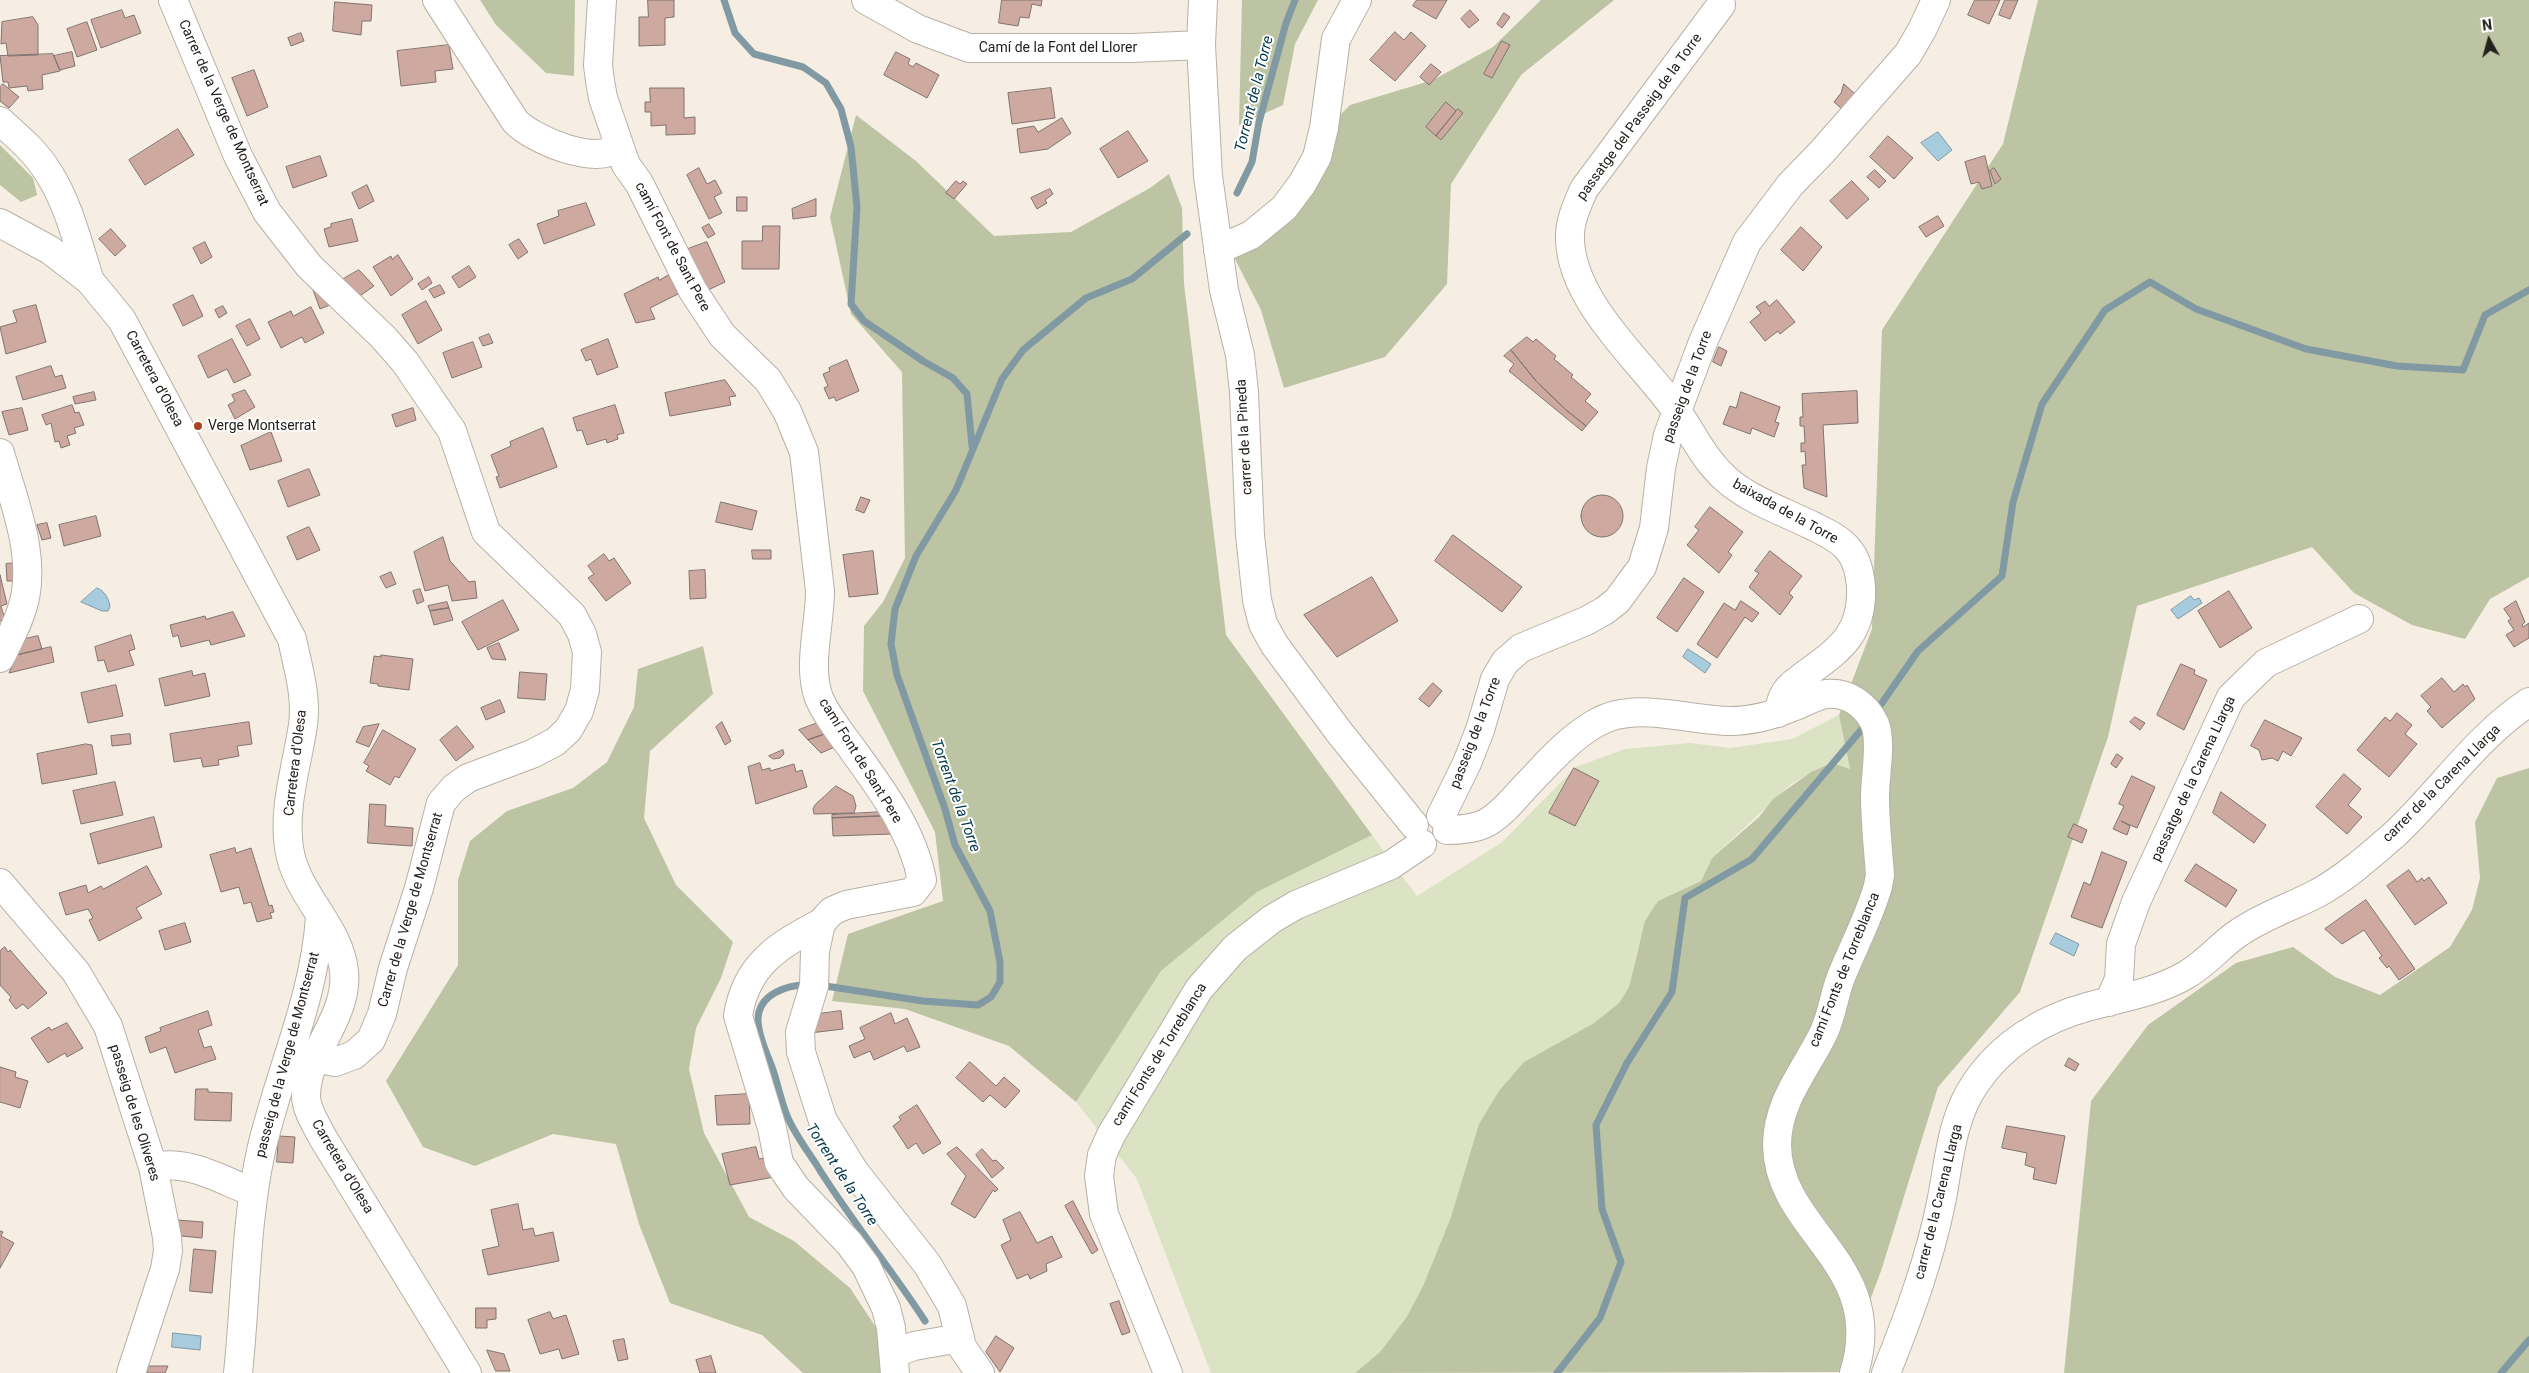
<!DOCTYPE html>
<html>
<head>
<meta charset="utf-8">
<style>
  body { margin:0 }
  #map { position:relative; width:2529px; height:1373px; overflow:hidden; background:#f6eee3; font-family:Roboto,sans-serif }
  canvas { display:block }
  .north { position:absolute; left:2464px; top:15px; width:50px; height:50px; -webkit-text-stroke:4px #fff; paint-order:stroke; rotate:353deg; font-size:14px; font-weight:700; line-height:20px; text-align:center; color:#24211d }
  .north::after { content:''; display:block; margin:auto; width:18px; height:22px; background:#24211d; clip-path:polygon(50% 0,100% 100%,50% 72%,0 100%) }
</style>
</head>
<body>
<div id="map">
<canvas width="2529" height="1373"></canvas>
<div class="north">N</div>
</div>
<script>
const g = document.querySelector('canvas').getContext('2d');
g.lineJoin = 'round';
function fillPath(path, color) { g.fillStyle = color; g.fill(path, 'evenodd'); }
function strokePath(path, color, width, dash) { g.strokeStyle = color; g.lineWidth = width; g.lineCap = dash ? 'butt' : 'round'; g.setLineDash(dash || []); g.stroke(path); }
function drawText(font, color, halo, rows, align = 'center') {
  g.font = font + ' Roboto,sans-serif'; g.lineWidth = 4; g.setLineDash([]); g.textBaseline = 'middle'; g.strokeStyle = halo; g.fillStyle = color; for (const [text, x, y, turn = 0] of rows) {
    g.save(); g.translate(x, y); g.rotate((+turn || 0) * Math.PI / 180); g.textAlign = isNaN(turn) ? turn : align; if (halo) g.strokeText(text, 0, 0); g.fillText(text, 0, 0); g.restore();
  }
}
const green = new Path2D(`
  M1839 715 1850 769 1811 772 1791 784 1712 858 1701 881 1658 901 1638 947 1629 987 1619 1003 1594 1023 1524 1062 1451 1217 1423 1286 1406 1318 1380 1352 1355 1373H1211L1137 1179 1076 1102 1161 971 1257 892 1372 835 1417 896 1501 843 1576 767 1625 749 1690 743 1730 748 1792 739Z`);
const forest = new Path2D(`
  M480 0H575L574 76 546 73 496 25Z
  M1242 0H1318L1295 44 1283 105 1239 125Z
  M1541 0H1614L1521 75 1451 184 1447 284 1385 357 1284 388 1261 310 1234 257 1324 131 1350 105 1433 80 1493 47Z
  M2038 0H2529V577L2490 599 2465 639 2412 625 2354 593 2312 547 2137 606 2108 737 2020 992 1938 1087 1881 1271 1843 1372 1355 1373 1380 1352 1406 1318 1423 1286 1451 1217 1479 1124 1499 1091 1524 1062 1594 1023 1619 1003 1629 987 1645 921 1658 901 1701 881 1712 858 1759 817 1773 799 1811 772 1832 763 1850 769 1839 715 1872 629 1882 330 2003 144Z
  M856 115 916 161 994 236 1071 232 1150 188 1169 174 1182 208 1184 284 1226 635 1372 835 1257 892 1161 971 1076 1102 1009 1046 905 1009 832 1001 848 934 943 901 935 832 863 691 864 626 883 602 905 558 902 372 851 314 830 217Z
  M0 145 33 178 37 195 21 202 0 185Z
  M703 646 713 694 650 751 644 818 676 885 733 942 721 978 696 1028 689 1069 704 1133 749 1217 794 1241 850 1288 877 1329 883 1372 895 1373H803L762 1335 670 1303 639 1224 616 1144 553 1134 475 1166 423 1147 386 1081 458 965V880L470 841 507 811 573 788 607 762 634 707 638 669Z
  M2529 768V1373H2064L2091 1101 2148 1025 2236 963 2293 947 2335 977 2380 995 2450 947 2472 910 2480 878 2475 822 2497 778Z`);
const water = new Path2D(`
  M1938 132 1952 150 1938 161 1921 143Z
  M97 588C105 591 109 599 110 607L108 611H102L81 602Z
  M2191 596 2194 600 2199 598 2202 603 2178 619 2171 610Z
  M1688 649 1711 664 1705 673 1683 657Z
  M2056 933 2079 944 2074 956 2050 944Z
  M173 1333 201 1336 200 1350 172 1347Z`);
const stream = new Path2D(`
  M724 0 735 33 754 54 803 67 826 83 841 109 851 147 857 207 851 304 864 321 923 361 953 378 967 394 972 446
  M1237 193 1252 162 1259 122 1286 23 1295 0
  M1875 713 1918 651 2002 576 2013 502 2042 404 2105 310 2150 282 2196 309 2306 349 2397 366 2463 370 2485 315 2529 290
  M809 985C788 984 758 994 758 1020 758 1036 767 1053 772 1067 778 1084 781 1102 788 1118 795 1134 806 1149 816 1164 849 1218 890 1267 925 1321
  M819 985 923 1001 978 1005 991 997 1000 982V962L990 911 955 845 945 809 897 675 891 644 895 609 916 556 956 490 1002 379 1023 350 1086 298 1132 279 1187 234
  M1557 1373 1600 1318 1621 1262 1602 1209 1596 1125 1627 1063 1672 992 1685 898 1752 859 1867 723
  M2501 1373 2529 1340`);
const building = new Path2D(`
  M648 0H674V17L665 18V45L639 46V17H648Z
  M1002 0H1042L1041 6 1032 4 1029 18 1020 17 1018 26 999 23Z
  M1417 0H1447L1436 19 1413 6Z
  M1975 0H2000L1989 24 1968 15Z
  M2005 0H2018L2010 19 1999 15Z
  M335 2 372 5 371 21H362L361 35 333 31Z
  M122 10 125 18 134 15 141 33 101 48 91 20Z
  M1470 10 1479 20 1469 28 1461 19Z
  M1504 13 1510 17 1502 28 1497 24Z
  M33 17 38 25V55L8 56 6 43 1 44 2 22Z
  M87 22 97 50 77 57 67 29Z
  M1395 32 1404 40 1411 32 1426 46 1395 81 1370 60Z
  M301 33 304 41 291 46 288 38Z
  M1502 41 1510 45 1492 78 1484 74Z
  M449 45 453 69 435 71 436 82 401 86 397 51Z
  M72 52 75 66 60 70 54 56Z
  M896 52 910 59 908 64 913 67 916 63 939 75 927 98 884 75Z
  M53 54 60 71 42 75 43 89 28 91 27 86 9 88 8 82H3L0 56Z
  M1431 64 1441 72 1429 85 1420 77Z
  M254 70 268 107 247 116 232 78Z
  M3 84 19 97 9 108 0 101V87Z
  M1844 84 1855 94 1842 109 1834 102 1841 93Z
  M650 88H684V118L695 117V134L666 135V125L651 126V112H645V102H650Z
  M1051 88 1055 118 1012 124 1008 93Z
  M1446 102 1456 111 1436 136 1426 127Z
  M1458 109 1463 113 1441 140 1436 136Z
  M1062 118 1071 133 1048 149 1020 153 1017 129 1034 126 1038 132Z
  M178 129 194 155 145 185 129 160Z
  M1128 131 1148 161 1118 178 1100 149Z
  M1888 136 1913 158 1894 179 1870 157Z
  M320 156 327 176 293 188 286 167Z
  M1985 156 1992 186 1982 189 1979 182 1971 184 1965 162Z
  M699 168 707 184 715 180 722 193 714 197 722 213 709 219 687 175Z
  M1994 168 2001 179 1995 184 1990 171Z
  M1875 170 1886 181 1879 188 1867 177Z
  M956 181 960 184 963 181 967 184 954 199 946 193Z
  M1852 181 1869 199 1847 219 1830 201Z
  M367 185 374 201 359 209 352 193Z
  M1050 189 1053 194 1045 200 1047 203 1037 209 1031 198Z
  M737 197H747V211H737Z
  M816 199V216L793 219 792 209Z
  M586 203 595 225 544 244 537 224 559 216 558 211Z
  M1938 216 1944 226 1926 237 1919 227Z
  M352 219 358 241 329 247 324 229 331 227V224Z
  M709 224 715 234 708 238 702 228Z
  M763 226H780L779 269H742V241H762Z
  M1801 227 1822 247 1803 271 1781 250Z
  M111 229 126 246 115 256 99 239Z
  M519 239 528 252 518 259 509 245Z
  M205 242 212 257 201 264 193 248Z
  M707 242 725 282 706 291 688 249Z
  M398 255 413 279 391 296 373 267 391 256 392 259Z
  M469 266 476 277 459 288 452 277Z
  M359 270 374 286 357 298 338 282Z
  M669 275 678 294 650 308 655 319 636 323 624 294 658 277 659 280Z
  M429 277 432 283 422 290 418 284Z
  M440 285 445 293 434 298 429 290Z
  M316 289 332 304 320 309 313 290Z
  M193 295 203 316 183 326 173 305Z
  M1777 300 1795 322 1780 334 1778 331 1765 341 1750 322 1761 313 1756 307 1765 301 1769 306Z
  M426 301 442 330 418 344 402 315Z
  M36 305 46 342 6 354 0 327 17 322 13 311Z
  M223 306 227 313 219 318 215 310Z
  M311 307 324 333 305 343 302 337 281 348 268 322 291 311 293 316Z
  M250 319 260 339 247 346 236 326Z
  M489 334 493 343 483 346 479 338Z
  M1527 337 1533 342 1536 339 1556 356 1554 359 1573 375 1571 377 1591 394 1585 401 1598 412 1586 426 1566 410 1536 381 1511 350Z
  M232 339 251 375 234 383 227 369 208 378 198 356Z
  M608 339 618 367 597 375 591 359 586 361 581 350Z
  M473 342 482 367 452 378 443 353Z
  M1719 347 1727 351 1721 366 1713 362Z
  M1511 350 1536 381 1566 410 1586 426 1582 431 1509 371 1514 364 1504 356Z
  M847 360 859 391 836 401 834 397 829 399 824 388 828 386 823 374 830 371 829 368Z
  M51 366 55 377 62 375 66 388 23 400 16 377Z
  M725 380 736 396 729 397 731 405 670 416 665 393Z
  M245 390 255 407 235 419 228 405 235 401 232 395Z
  M1857 391 1858 423 1823 425 1827 497 1804 488 1802 465H1806L1805 451 1801 452V443H1805L1804 426H1800V417H1803L1802 394Z
  M94 392 96 400 75 404 73 397Z
  M1741 392 1780 407 1775 422 1779 423 1774 437 1752 428 1750 434 1723 424 1730 406 1736 408Z
  M72 405 75 413 79 412 84 425 74 428 76 433 67 436 70 445 61 448 59 441 55 442 51 423 46 425 42 415Z
  M615 405 624 433 617 435 618 439 607 443 606 439 587 445 582 430 577 431 573 418Z
  M22 408 28 430 9 435 2 412Z
  M413 408 416 420 396 427 392 415Z
  M543 428 557 467 500 488 496 477 499 476 491 455 511 446 510 442Z
  M271 432 282 461 250 470 241 446Z
  M309 469 320 495 288 507 278 481Z
  M1581 516a21 21 0 1 1 42 0a21 21 0 1 1-42 0Z
  M861 497 870 500 864 513 856 510Z
  M721 502 757 511 752 530 716 522Z
  M1710 507 1743 532 1728 552 1732 555 1719 573 1687 545 1699 530 1695 527Z
  M96 516 101 536 64 546 59 525Z
  M47 523 51 538 42 540 37 525Z
  M309 527 320 550 297 560 287 537Z
  M1453 535 1522 587 1502 612 1435 561Z
  M443 537 450 561 469 582 475 581 477 598 452 601 448 585 425 591 414 552Z
  M752 550H771V559H753Z
  M873 551 878 594 849 597 843 555Z
  M1770 551 1802 576 1789 593 1793 597 1780 615 1749 587 1759 573 1755 571Z
  M604 554 609 561 614 558 631 583 606 601 588 578 594 574 588 566Z
  M15 563 16 581H7L6 564Z
  M705 570 706 598 690 599 689 571Z
  M391 572 396 584 386 588 380 577Z
  M0 575 7 604 1 606 5 620 0 621Z
  M1372 577 1398 621 1337 657 1304 615Z
  M1684 578 1704 592 1677 632 1657 618Z
  M420 589 424 601 417 604 413 591Z
  M2229 591 2252 628 2220 648 2198 611Z
  M503 600 519 630 478 650 462 622Z
  M1741 601 1759 613 1752 622 1745 617 1717 658 1697 644 1724 603 1735 610Z
  M2516 601 2525 622 2522 625 2523 627 2529 623V638L2514 647 2506 635 2514 630 2508 621 2511 619 2504 609Z
  M447 602 449 608 430 611 428 606Z
  M449 608 453 620 434 625 430 611Z
  M233 612 245 636 211 645 209 640 181 647 178 635 173 637 170 625 205 616 206 619Z
  M131 635 135 649 129 651 134 665 108 672 104 660 98 661 95 647Z
  M38 636 42 649 17 655 25 639Z
  M499 643 506 660 492 659 487 648Z
  M51 647 54 662 9 673 17 655Z
  M381 655 413 659 409 690 378 686V684L370 683 374 656 381 657Z
  M2181 664 2195 670 2194 674 2207 680 2184 730 2157 715Z
  M192 671 193 676 205 673 210 696 165 706 159 679Z
  M520 672 547 674 545 700 518 698Z
  M2442 678 2454 692 2463 684 2465 687 2467 685 2475 699 2442 728 2427 711 2431 707 2421 696Z
  M1433 683 1442 691 1429 707 1419 699Z
  M116 685 123 716 88 723 81 693Z
  M500 700 505 712 486 720 481 708Z
  M2397 713 2412 725 2405 734 2417 744 2389 777 2357 750 2385 717 2390 721Z
  M2135 717 2145 723 2140 730 2130 722Z
  M2265 720 2302 738 2291 756 2283 751 2278 761 2272 758 2262 760 2259 750 2251 746Z
  M249 722 252 744 237 746 239 756 218 760 219 765 203 767 201 758 174 762 170 734Z
  M722 722 731 741 725 745 716 727Z
  M820 722 828 733 808 740 799 730Z
  M379 724 369 747 356 742 363 727Z
  M457 726 474 747 456 761 440 740Z
  M383 730 416 749 399 778 395 776 390 785 366 771 369 766 364 763Z
  M828 733 837 746 821 753 808 740Z
  M130 734 131 744 112 746 111 736Z
  M86 744 92 745 97 774 42 784 37 754Z
  M783 750 784 754 780 758 773 759 769 756Z
  M2117 754 2123 758 2116 768 2111 764Z
  M760 763 762 770 770 768V771L794 764 796 772 802 770 807 787 756 804 748 767Z
  M1574 768 1599 781 1575 826 1549 813Z
  M2344 774 2361 789 2348 805 2362 817 2347 834 2316 807Z
  M2132 776 2155 787 2137 828 2121 821 2130 826 2127 835 2113 829 2124 806 2119 804Z
  M115 782 123 815 81 824 73 791Z
  M836 786 853 796 856 806 854 813 814 814 813 809 815 805Z
  M2221 792 2266 825 2254 843 2213 813Z
  M370 804 386 805 385 826 413 828 412 846 368 843Z
  M882 812 884 816 832 818V815Z
  M884 816 893 834 833 836 832 818Z
  M154 817 162 847 98 864 90 834Z
  M2074 824 2087 830 2082 843 2068 837Z
  M235 848 236 853 251 848 269 906 272 905 274 912 270 913 272 918 257 922 251 902 244 904 239 887 221 892 210 855Z
  M2102 852 2127 862 2102 928 2071 917 2084 882 2090 885Z
  M2196 864 2237 890 2226 907 2185 881Z
  M147 866 162 894 136 908 142 918 99 941 89 920 93 918 88 909 66 915 59 893 86 885 88 893 101 886 103 889Z
  M2409 870 2417 882 2422 878 2424 881 2429 877 2447 903 2415 925 2387 886Z
  M2366 900 2415 969 2399 980 2389 966 2387 968 2379 958 2382 956 2364 930 2342 944 2325 929Z
  M185 923 191 942 165 950 159 931Z
  M5 947 8 952 10 950 47 993 28 1009 23 1004 16 1009 9 1000 11 997 0 985V951Z
  M208 1011 212 1025 198 1030 204 1048 211 1046 216 1059 175 1073 166 1047 150 1053 145 1037 161 1031 160 1028Z
  M841 1011 843 1029 810 1033 818 1014Z
  M891 1013 895 1024 907 1018 920 1047 907 1052 904 1046 874 1060 870 1051 854 1058 849 1046 865 1039 860 1028Z
  M67 1023 83 1048 67 1057 65 1053 48 1063 31 1038 49 1027 51 1030Z
  M2069 1058 2079 1064 2075 1071 2065 1066Z
  M970 1062 996 1086 1004 1077 1020 1091 1005 1108 990 1095 983 1102 956 1078Z
  M0 1067 16 1072 15 1077 28 1081 20 1108 0 1102Z
  M196 1089H208V1092L232 1093 231 1121 195 1120Z
  M749 1094 750 1124 717 1125 715 1096Z
  M917 1105 941 1143 923 1154 916 1143 908 1149 893 1126 901 1120 899 1117Z
  M2007 1126 2065 1136 2056 1184 2033 1179 2035 1168 2025 1165 2027 1153 2002 1148Z
  M279 1136 295 1137 293 1163 277 1162Z
  M756 1147 759 1159 769 1157 774 1177 730 1185 722 1154Z
  M957 1147 998 1189 995 1192 993 1190 975 1218 951 1204 966 1176 947 1154Z
  M982 1149 993 1161 996 1160 1004 1168 992 1178 976 1155Z
  M1073 1201 1098 1250 1092 1254 1065 1206Z
  M518 1204 523 1230 533 1228 535 1236 553 1232 559 1261 488 1275 482 1250 499 1246 491 1210Z
  M1020 1212 1037 1243 1052 1236 1062 1257 1046 1264 1047 1271 1030 1279 1028 1274 1017 1279 1001 1245 1011 1240 1003 1220Z
  M177 1220 203 1222 202 1238 181 1236Z
  M0 1231 3 1232 1 1236 14 1243 0 1268Z
  M194 1249 216 1251 212 1293 190 1291Z
  M1119 1301 1130 1332 1122 1335 1110 1304Z
  M476 1308H496V1319L487 1320V1328H476Z
  M550 1312 553 1319 566 1315 579 1354 562 1359 559 1349 540 1354 528 1320Z
  M996 1336 1014 1348 1000 1372 986 1352Z
  M624 1339 628 1359 618 1361 613 1341Z
  M487 1350 504 1354 510 1371H496Z
  M711 1356 716 1373H700L696 1360Z
  M149 1366H168L165 1373H147Z`);
const minor = new Path2D(`
  M173 0 238 156 267 212 309 266 383 337 405 362 452 431 486 532 572 615 582 634 587 652 585 690 579 711 568 730 555 742 532 754 468 778 454 788 441 803 419 888 393 968 382 1014 371 1040 354 1055 335 1062 316 1058
  M437 0 515 121C531 139 599 168 618 146
  M602 0 598 65 600 81 603 98 626 165 639 183 693 291 722 335 768 380 787 411 804 452 820 591C820 625 807 667 819 698 826 715 839 731 850 746 879 786 912 829 922 880L913 892 846 905 832 911 821 923 815 951 814 986 800 1032 801 1052 823 1121 854 1171 927 1264 952 1306 962 1347 980 1373
  M866 0 918 29 969 48H1132L1201 45
  M1203 0 1201 45 1208 176 1224 290 1240 355 1244 392 1250 535 1257 600 1263 624 1274 644 1339 732 1414 825
  M1721 5 1584 189C1577 205 1569 222 1570 240 1572 303 1642 362 1676 410 1694 435 1703 459 1727 480 1751 501 1785 512 1813 526 1825 532 1839 538 1848 549 1857 559 1860 574 1861 587 1863 634 1840 649 1806 674 1799 680 1788 686 1784 695 1781 700 1780 707 1778 713
  M0 121C17 136 36 152 48 172 69 204 78 245 90 281
  M0 223 50 250 90 281 122 320 292 639C298 668 307 696 303 725 297 766 283 806 289 848 296 895 339 925 344 971 349 1017 306 1052 306 1096 306 1110 317 1126 323 1138L467 1373
  M1218 250 1251 235 1284 208 1302 184 1317 157 1324 128 1336 39 1357 0
  M0 453C13 499 36 554 24 602 19 622 9 640 0 658
  M1441 816 1467 763 1480 730 1495 679 1505 662 1521 648 1586 621 1604 611 1617 601 1642 567 1654 528 1661 468 1668 435 1703 342 1747 242 1790 185 1822 152 1908 54 1922 30 1936 0
  M1447 830C1459 830 1473 829 1484 824 1499 817 1512 801 1523 789 1545 766 1568 739 1596 723 1636 700 1687 721 1730 721 1753 721 1774 715 1795 706 1806 702 1816 695 1827 694 1848 692 1866 705 1875 724 1882 742 1875 776 1875 796 1875 822 1878 848 1880 875L1878 886C1869 918 1853 947 1841 977 1834 995 1832 1015 1824 1032 1806 1070 1777 1101 1777 1145 1778 1232 1888 1263 1854 1373
  M0 883 76 972 108 1026 153 1167 167 1237 168 1251 165 1269 131 1373
  M821 923C779 945 746 964 738 1016L772 1128 779 1163 796 1188 849 1243 866 1266 886 1308 891 1328 895 1373
  M2109 1002 2119 979 2121 944 2136 902 2231 697 2266 663 2359 619
  M153 1167C188 1159 221 1180 253 1192
  M895 1353 914 1346 960 1338
  M238 1373C246 1299 245 1225 261 1151 279 1072 315 998 320 916
  M1168 1373 1104 1214 1099 1176 1102 1155 1111 1135 1199 989 1235 948 1272 919 1296 905 1391 865 1422 844
  M1886 1373C1908 1318 1929 1262 1941 1203 1949 1163 1951 1119 1975 1084 2001 1045 2042 1019 2087 1007 2120 998 2155 993 2186 975 2207 963 2221 944 2240 932 2263 916 2291 907 2316 894 2344 879 2371 855 2395 834 2441 791 2476 737 2529 702`);
const markers = [
  [198,426,5,"#ac451f"]
];
const streetNames = [
  ["Camí de la Font del Llorer",1058,48],
  ["Carrer de la Verge de Montserrat",223,113,66],
  ["passatge del Passeig de la Torre",1640,117,-54],
  ["camí Font de Sant Pere",672,247,62],
  ["Carretera d'Olesa",154,379,62],
  ["passeig de la Torre",1688,387,-70],
  ["carrer de la Pineda",1245,437,-93],
  ["baixada de la Torre",1785,512,29],
  ["passeig de la Torre",1476,733,-69],
  ["camí Font de Sant Pere",860,761,58],
  ["Carretera d'Olesa",296,763,-83],
  ["passatge de la Carena Llarga",2194,779,-65],
  ["carrer de la Carena Llarga",2442,784,-45],
  ["Carrer de la Verge de Montserrat",411,910,-74],
  ["camí Fonts de Torreblanca",1845,970,-68],
  ["passeig de la Verge de Montserrat",288,1055,-75],
  ["camí Fonts de Torreblanca",1160,1055,-58],
  ["passeig de les Oliveres",134,1113,73],
  ["Carretera d'Olesa",342,1167,59],
  ["carrer de la Carena Llarga",1939,1202,-76]
];
const poiNames = [
  ["Verge Montserrat",208,426]
];
const waterNames = [
  ["Torrent de la Torre",1255,94,-76],
  ["Torrent de la Torre",955,796,70],
  ["Torrent de la Torre",841,1175,57]
];
fillPath(green, '#dbe3c4');
fillPath(forest, '#bcc4a3');
fillPath(water, '#a7ccdd');
strokePath(water, '#8099a3', 1);
strokePath(stream, '#8099a3', 7);
fillPath(building, '#cea99f');
strokePath(building, '#807370', 1);
strokePath(minor, '#b8b0a6', 30);
strokePath(minor, '#fff', 28);
for (const [x, y, r, color] of markers) { const dot = new Path2D(); dot.arc(x, y, r, 0, 2 * Math.PI); g.fillStyle = color; g.fill(dot); strokePath(dot, '#fff', 2); }
drawText('14px', '#24211d', '#fff', streetNames);
drawText('14px', '#24211d', '#fff', poiNames, 'left');
drawText('italic 15px', '#02384b', '#fff', waterNames);
</script>
</body>
</html>
